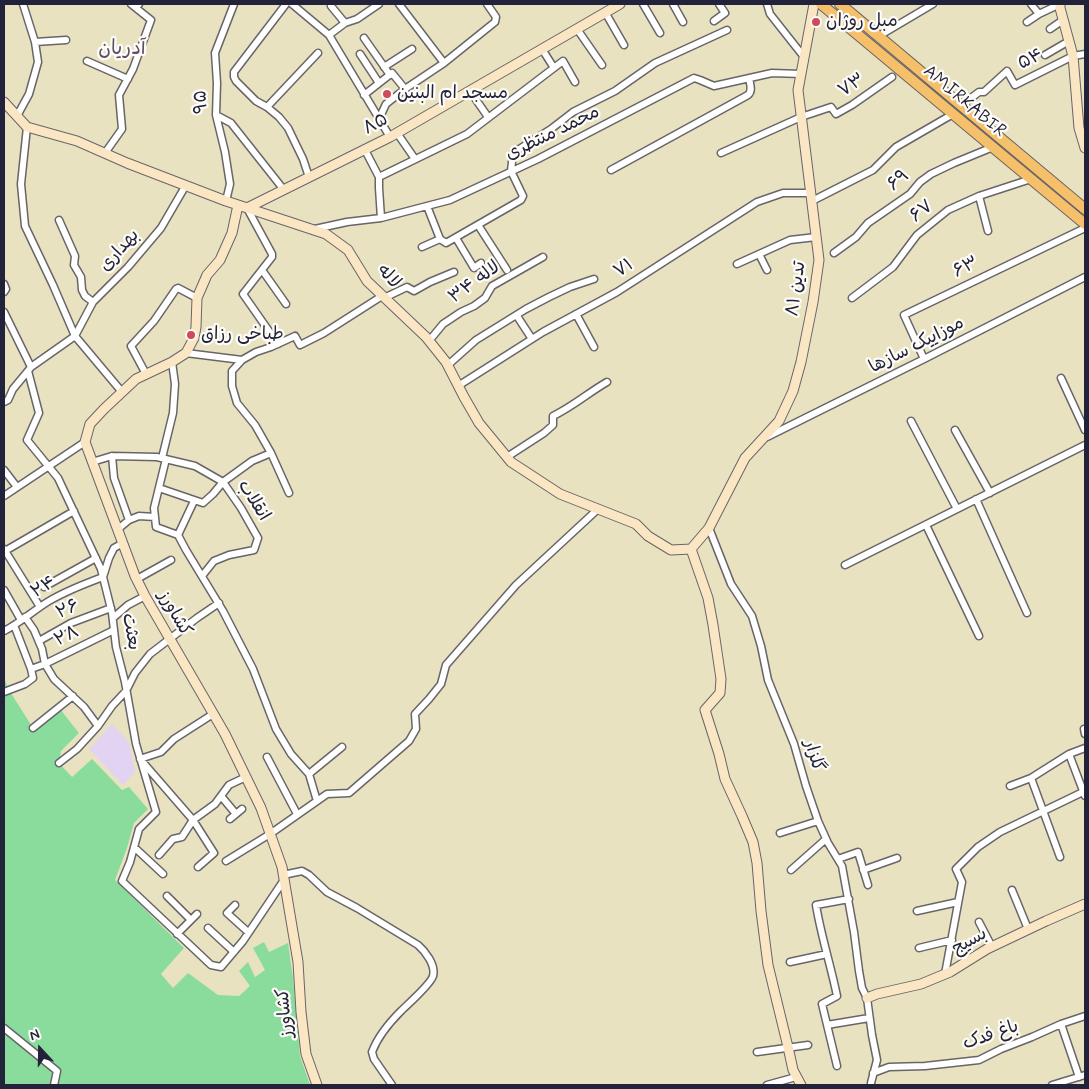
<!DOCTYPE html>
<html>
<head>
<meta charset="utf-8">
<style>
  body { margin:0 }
  #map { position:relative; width:1089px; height:1089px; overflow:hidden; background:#e9e2c0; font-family:Mynerve,sans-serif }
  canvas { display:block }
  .frame { position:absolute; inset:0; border:5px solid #22223b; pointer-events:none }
  .north { position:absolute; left:15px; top:1024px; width:50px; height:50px; -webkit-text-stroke:4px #fdfcf7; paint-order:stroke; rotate:339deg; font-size:14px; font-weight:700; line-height:20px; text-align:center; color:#22223b }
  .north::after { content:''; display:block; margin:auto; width:18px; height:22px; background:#22223b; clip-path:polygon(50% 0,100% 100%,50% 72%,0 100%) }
</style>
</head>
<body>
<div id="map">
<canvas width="1089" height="1089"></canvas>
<div class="frame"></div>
<div class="north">N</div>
</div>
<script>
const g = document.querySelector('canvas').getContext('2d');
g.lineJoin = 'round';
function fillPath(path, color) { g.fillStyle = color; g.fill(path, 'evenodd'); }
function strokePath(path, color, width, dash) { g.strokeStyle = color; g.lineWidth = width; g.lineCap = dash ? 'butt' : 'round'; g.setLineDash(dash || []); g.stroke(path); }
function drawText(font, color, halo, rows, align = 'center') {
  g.font = font + ' Mynerve,"Playpen Sans Arabic",sans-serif'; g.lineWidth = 4.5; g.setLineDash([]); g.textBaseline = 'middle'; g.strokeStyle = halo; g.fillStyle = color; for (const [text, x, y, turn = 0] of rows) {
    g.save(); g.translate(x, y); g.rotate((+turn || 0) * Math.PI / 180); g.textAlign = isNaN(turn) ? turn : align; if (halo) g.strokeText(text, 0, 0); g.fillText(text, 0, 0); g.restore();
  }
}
const built = new Path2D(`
  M112 724 129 742 135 772 123 785 89 749Z`);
const green = new Path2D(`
  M4 678 9 690 33 728 60 709 79 733 61 751 59 763 72 777 92 759 122 790 129 787 148 809 134 823 127 848 115 880 184 948 161 974 173 988 188 973 218 995 239 996 250 986 239 971 248 962 255 977 265 970 253 948 264 942 269 952 288 943 293 978 300 1056 310 1085H4Z`);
const street = new Path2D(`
  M131 4 136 8 139 4
  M286 4 234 72V77L236 81 256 101 267 107 279 117 288 128 303 159 309 177
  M292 4 329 35 390 137
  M399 4 444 63
  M643 4 660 33
  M673 4 683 22
  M767 4 770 14 804 57
  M1031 4 1039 14
  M331 6 345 23
  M605 12 624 45
  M714 21 725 13 719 4
  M1027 22 1039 14 1060 4
  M577 29 602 65
  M1050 29 1063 20
  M329 35 345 23 357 19 379 4
  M879 36 933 4
  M364 38 390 75
  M35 42 66 40
  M542 49 554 68
  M360 54 379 83
  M1045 55 1069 41
  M87 61 128 79
  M384 67 412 49
  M470 91 488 117
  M364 95 392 73 405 89
  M962 105 979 92H984L1007 71 1015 85 1073 56 1085 54
  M267 107 318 53
  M216 115 231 123 284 190
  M17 116 29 94 38 62 35 42 23 4
  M379 119 386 104 405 89 444 63 495 22 496 17 487 4
  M27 127 21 184 25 226 53 285 75 336 122 392
  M397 133 415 159
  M365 150 379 177V188L381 218
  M105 153 122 129 119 95 133 69 151 20 136 8
  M721 153 801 117 831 107 836 114 852 105 892 77
  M611 170 748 95C753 91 750 84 749 78
  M379 177 467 134 563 61 575 82
  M979 196 988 231
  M226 201 230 184 225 152 216 115 217 83 215 53 234 4
  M812 201 873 170 896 147 953 114
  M427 206 440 239
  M247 208 272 254V257L243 294 278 344
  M59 220 75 256 74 265 81 277 82 290 85 296 93 302
  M478 225 507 270
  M315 229 347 222 381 218 450 200 538 159 694 78 700 80 714 86 772 73 801 74
  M456 238 474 268 481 263
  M422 247 440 239 446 243 521 200 523 196 511 171 513 153 551 129 573 112 615 91 655 63 727 30
  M834 253 856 237 868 223 910 194 920 182 931 174 954 163 993 147
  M759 254 767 270
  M737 264 790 240 816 237
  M262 270 286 304
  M4 284 6 289 4 292
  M384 298 407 287 414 291 430 282 454 272
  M852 298 893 267 917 235 948 210 979 196 1031 179
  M4 312 31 367 28 371 39 413 27 440 58 478 101 569 112 613 116 647 125 682 136 744 156 812 139 829 130 862 122 881 211 965 221 967 243 941 284 880
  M576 314 594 347
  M517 316 532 339
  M429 341 443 324 461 312 474 306 485 298 492 286 543 257
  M186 353 242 360
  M924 359 904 315 1085 228
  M448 365 476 340 526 309 549 297 570 287 594 279
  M31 367 75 336 93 302 128 267 161 228 186 185
  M146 374 131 346 154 321 176 289 178 288 197 298
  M1061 378 1085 430
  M458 386 543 332 617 292 757 202 783 193H811
  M4 402 8 400 13 389 28 371
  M911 421 957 509
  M955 430 990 493
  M767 437 924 359 1085 277
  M112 456 114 478 129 520
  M507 457 544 433 553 425V416C572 407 588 393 607 382
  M162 458 173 413 175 384 172 362
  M166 459 154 508 156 527 178 535 186 550 223 611 253 669 276 729 291 754 309 774 317 801
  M92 462 112 456 157 457 195 466 223 482 241 508 258 538 254 550 229 555 214 561 202 576
  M4 470 17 487
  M159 488 203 503 213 494 223 482 252 461 271 453
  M289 493 271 453 255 425 237 403 232 386V371L242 360 256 352 271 347 295 336 300 345 324 333 382 296
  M4 496 85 442
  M976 499 1027 613
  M926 525 979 636
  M709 528 731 584 752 616 761 646 768 680 794 744 806 786 818 821 828 843 842 866 854 932 859 971 862 988 867 998 872 1035 877 1060 871 1083V1085
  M118 529 129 520 139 516 155 517
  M178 535 194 501
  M4 549 40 607
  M5 551 74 511
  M845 565 1085 445
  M137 579 171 560
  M44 587 96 558
  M4 590 21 620
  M25 617 34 630 42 649 45 664 54 679 84 707 98 726
  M113 618 128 605 145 596
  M4 631C20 623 34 610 49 601 66 591 84 584 103 577L109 558 114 548 123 543
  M39 641 71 623 111 608
  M31 669 45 664 114 630
  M4 692 25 684 33 678 31 669 14 625
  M33 728 73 696
  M1085 729H1084L1085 734
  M1069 754 1085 796
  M267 757 297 814
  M59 763 77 749 98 726 112 706 126 691 135 673 150 654 197 618 219 603
  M309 774 342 747
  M1031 778 1060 857
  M1010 786 1031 778 1069 754 1085 748
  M221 796 236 814
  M230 819 242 809
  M780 833 818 821
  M134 847 163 874
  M159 855 173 839 182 837 193 820 215 804 229 785 246 777
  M838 859 858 852 868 885
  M226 861 270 834 327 794 349 793 409 741 416 729 415 714 429 699 441 684 446 665 516 585 598 509
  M198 867 214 853 193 820 140 759 161 752 174 739 213 714
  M791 870 826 839
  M863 870 897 858
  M283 875 302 871 309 875 327 892 357 908 418 945C425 951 436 965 433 976 431 984 408 1004 401 1011 390 1022 378 1036 372 1052L374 1059 392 1085
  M1012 890 1028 929
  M167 896 191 920
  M235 905 227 913 248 932
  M917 911 958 902
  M979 922 992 947
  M208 928 234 952
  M177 934 197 914
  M919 948 952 940
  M790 962 827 954
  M945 974 962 882 956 869 978 847 1000 832 1085 791
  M1061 1024 1079 1077
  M827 1025 869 1018
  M4 1028 57 1071 54 1085
  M757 1052 808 1045
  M837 1066 822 1004 837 996C831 966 821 936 816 905L849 899
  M873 1073 889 1067 925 1066 979 1060 1001 1049 1032 1037 1061 1024 1085 1016
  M767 1085 796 1077
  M1052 1085 1085 1075`);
const secondary = new Path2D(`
  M1060 4V8L1073 56 1079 128 1085 148
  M4 102 27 127 77 141 127 163 226 201 326 234 348 250 367 281 426 337 446 362 464 397 479 423 511 462 560 494 636 524 648 536 671 550 691 549
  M238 205 232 233 220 260 207 275 197 298 196 327 194 338 186 353 172 362 136 379 104 409 90 424 85 442 135 576 145 596 225 734 261 808 282 867 298 962 301 1012 306 1054 317 1085
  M247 208 390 137 620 4
  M691 549 709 528 745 458 779 421 793 391 801 362 813 302 819 260 798 90 814 4
  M691 549 708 598 713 625 721 679 720 693 705 710 719 754 725 779 742 816 753 842 757 863 761 911 768 965 788 1047 793 1070 801 1085
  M867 998 877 994 921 984 950 972 987 949 1046 921 1085 904`);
const primary = new Path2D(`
  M821 4 1085 224
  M840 4 1085 209`);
const markers = [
  [816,22,5,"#d1495b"],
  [387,94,5,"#d1495b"],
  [191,335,5,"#d1495b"]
];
const poiNames = [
  ["مبل روژان",826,22],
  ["مسجد ام البنین",397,94],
  ["طباخی رزاق",201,335]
];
const streetNames = [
  ["۵۴",1031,60,-26],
  ["۷۳",852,86,-33],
  ["۹۵",202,102,-92],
  ["AMIRKABIR",964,102,40],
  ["۸۵",376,125,-28],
  ["محمد منتظری",553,134,-26],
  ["۶۹",899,181,-40],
  ["۶۷",922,212,-39],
  ["بهداری",120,251,-48],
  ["۶۳",966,268,-26],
  ["۷۱",624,269,-33],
  ["لاله",388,277,48],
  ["لاله ۳۴",475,283,-36],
  ["تدین ۸۱",797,289,-82],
  ["موزاییک سازها",917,346,-27],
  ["انقلاب",253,501,58],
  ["۲۴",44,588,-30],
  ["۲۶",68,610,-24],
  ["کشاورز",174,614,60],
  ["بعثت",130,632,80],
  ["۲۸",67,637,-26],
  ["گلزار",813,756,73],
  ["بسیج",970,942,-29],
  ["کشاورز",286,1013,-95],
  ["باغ فدک",991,1036,-19]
];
const quarterNames = [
  ["آدریان",122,50]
];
fillPath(built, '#e3d3f2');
fillPath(green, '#8adc9c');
strokePath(street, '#68656a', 9);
strokePath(secondary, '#68656a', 11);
strokePath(primary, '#68656a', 12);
strokePath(street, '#fff', 6);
strokePath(secondary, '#fbe6c4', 9);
strokePath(primary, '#f6c06b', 10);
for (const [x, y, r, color] of markers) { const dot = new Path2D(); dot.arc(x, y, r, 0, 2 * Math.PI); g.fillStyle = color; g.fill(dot); strokePath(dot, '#fdfcf7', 2); }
drawText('18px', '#22223b', '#fdfcf7', poiNames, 'left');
drawText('18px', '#22223b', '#fdfcf7', streetNames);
drawText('20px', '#604d68', '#fdfcf7', quarterNames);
</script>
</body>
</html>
